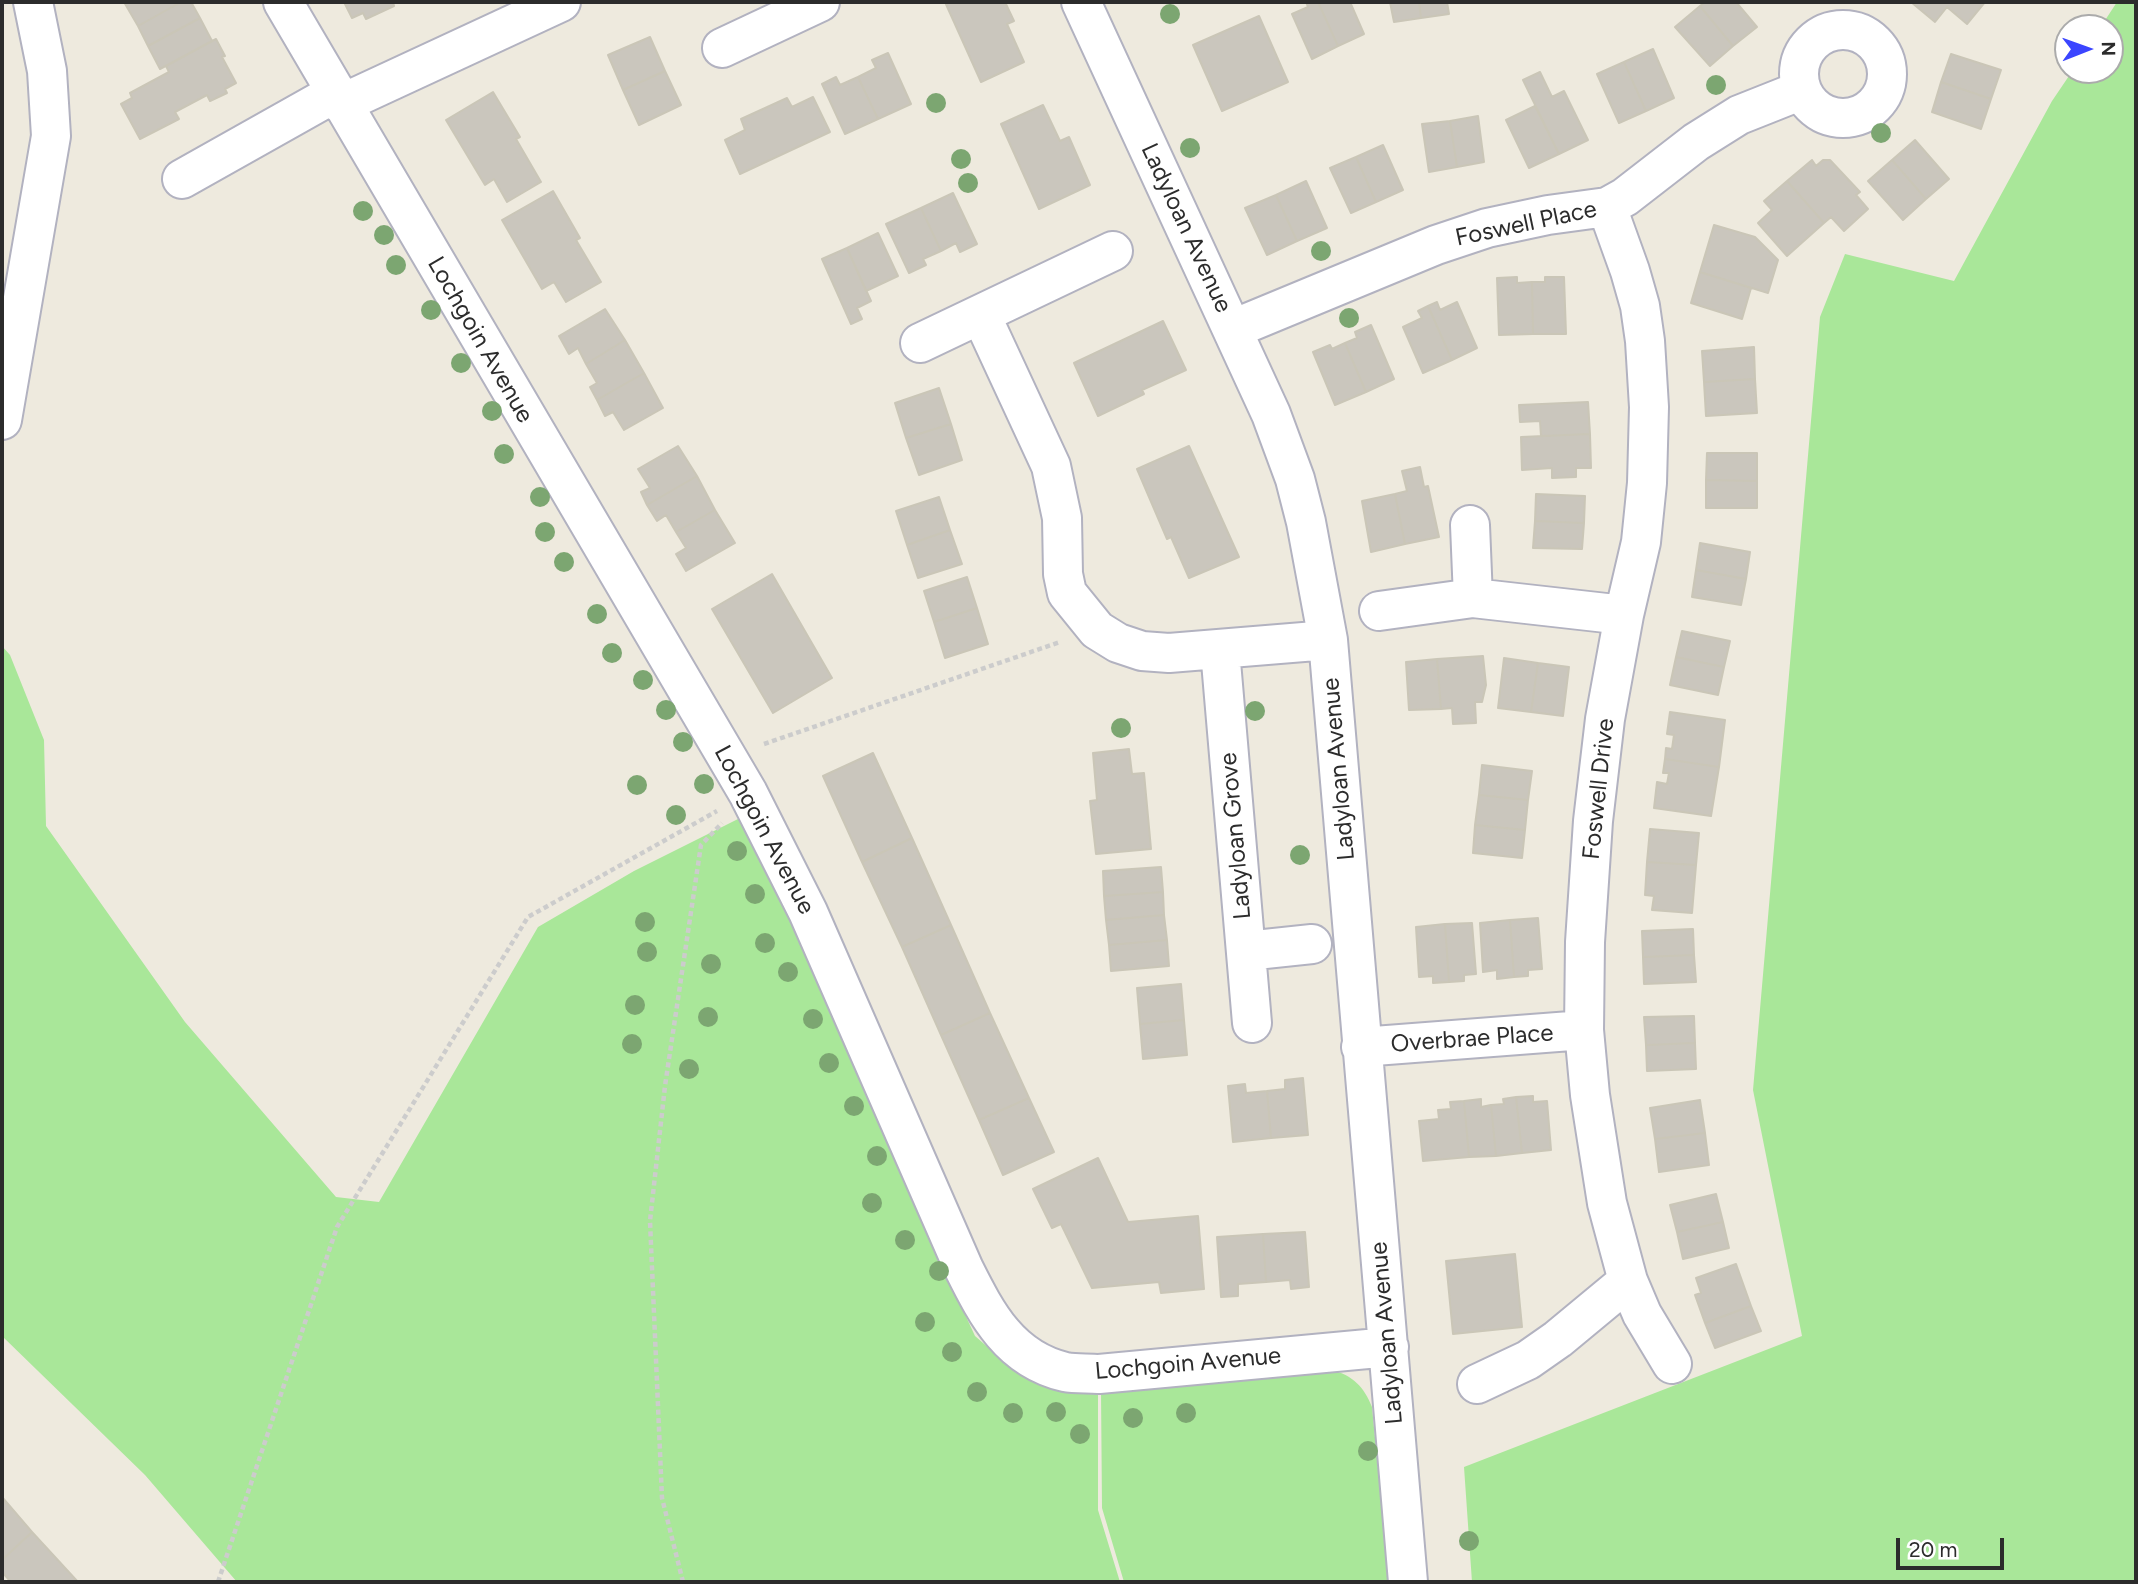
<!DOCTYPE html>
<html>
<head>
<meta charset="utf-8">
<style>
  body { margin:0 }
  #map { position:relative; width:2138px; height:1584px; overflow:hidden; background:#eeeade; font-family:Figtree,sans-serif }
  canvas { display:block }
  .frame { position:absolute; inset:0; border:4px solid #2c2c2c; pointer-events:none }
  .north { position:absolute; left:2054px; top:14px; width:70px; height:70px; box-sizing:border-box; background:#fff; border:2px solid #ababab; border-radius:50%; rotate:89deg; font-size:19px; font-weight:700; line-height:28px; text-align:center; color:#2c2c2c }
  .north::after { content:''; display:block; margin:auto; width:24px; height:32px; background:#3b45ff; clip-path:polygon(50% 0,100% 100%,50% 72%,0 100%) }
  .scale { position:absolute; left:1896px; top:1538px; width:108px; height:32px; box-sizing:border-box; border:4px solid #2c2c2c; border-top:0; padding-left:9px; font-size:21px; line-height:24px; white-space:nowrap; color:#2c2c2c; -webkit-text-stroke:5px #fff; paint-order:stroke }
</style>
</head>
<body>
<div id="map">
<canvas width="2138" height="1584"></canvas>
<div class="frame"></div>
<div class="north">N</div>
<div class="scale">20 m</div>
</div>
<script>
const g = document.querySelector('canvas').getContext('2d');
g.lineJoin = 'round';
function fillPath(path, color) { g.fillStyle = color; g.fill(path, 'evenodd'); }
function strokePath(path, color, width, dash) { g.strokeStyle = color; g.lineWidth = width; g.lineCap = dash ? 'butt' : 'round'; g.setLineDash(dash || []); g.stroke(path); }
function drawText(font, color, halo, rows, align = 'center') {
  g.font = font + ' Figtree,sans-serif'; g.lineWidth = 7; g.setLineDash([]); g.textBaseline = 'middle'; g.strokeStyle = halo; g.fillStyle = color; for (const [text, x, y, turn = 0] of rows) {
    g.save(); g.translate(x, y); g.rotate((+turn || 0) * Math.PI / 180); g.textAlign = isNaN(turn) ? turn : align; if (halo) g.strokeText(text, 0, 0); g.fillText(text, 0, 0); g.restore();
  }
}
const green = new Path2D(`
  M2117 2H2136V1582H1472L1464 1467 1802 1336 1753 1090 1820 317 1845 254 1954 281 2052 101 2073 70H2110V28H2100Z
  M2 646 10 655 44 740 46 826 185 1022 336 1197 379 1202 538 927 634 871 740 818 796 929 863 1078 932 1243 975 1336 1014 1370 1058 1388 1098 1391V1510L1120 1582H237L145 1475 2 1336Z
  M1331 1370C1353 1375 1364 1387 1372 1407L1389 1582H1124L1102 1508 1101 1391Z`);
const building = new Path2D(`
  M124 2H181L138 26Z
  M181 2H191L200 18 148 46 138 26Z
  M344 2H393L394 6 366 19 363 13 352 18Z
  M945 2H1005L1014 21 1007 24 1024 62 981 82Z
  M1306 2H1318L1338 46 1312 59 1292 14 1308 7Z
  M1318 2H1350L1364 34 1338 46Z
  M1390 2H1419L1421 18 1394 22Z
  M1419 2H1447L1449 14 1421 18Z
  M1705 2H1736L1757 27 1733 46 1700 6Z
  M1911 2H1985L1967 24 1947 7 1935 22Z
  M1700 6 1733 46 1710 66 1675 27Z
  M1259 16 1288 82 1222 111 1193 45Z
  M200 18 212 41 160 69 148 46Z
  M650 37 665 71 623 90 608 55Z
  M216 39 225 56 222 57 236 83 225 89 227 93 210 101 207 95 175 112 179 119 140 139 121 104 132 98 130 93 169 72 166 66Z
  M1653 49 1674 98 1646 111 1624 62Z
  M888 53 911 104 878 119 858 77 876 68 872 60Z
  M1951 54 2001 70 1991 99 1941 82Z
  M1624 62 1646 111 1619 123 1597 74Z
  M665 71 681 105 639 125 623 90Z
  M1540 72 1552 97 1564 91 1588 140 1559 154 1523 80Z
  M836 77 840 85 858 77 878 119 845 134 822 84Z
  M1941 82 1991 99 1981 129 1932 112Z
  M493 92 520 137 516 139 541 182 507 202 494 179 485 185 446 120Z
  M813 97 830 132 740 174 725 140 745 130 741 119 787 98 792 107Z
  M1043 105 1060 141 1069 137 1090 185 1039 209 1001 124Z
  M1535 106 1559 154 1529 168 1506 120Z
  M1478 116 1484 162 1457 167 1450 121Z
  M1450 121 1457 167 1429 172 1422 124Z
  M1915 140 1949 179 1926 199 1892 160Z
  M1383 145 1403 190 1376 202 1356 157Z
  M1356 157 1376 202 1351 213 1330 168Z
  M1812 160 1816 166 1823 160H1830L1860 192 1856 195 1868 209 1844 231 1831 217 1824 223 1787 181Z
  M1892 160 1926 199 1903 220 1868 181Z
  M1306 181 1327 228 1297 241 1276 195Z
  M1787 181 1824 223 1787 256 1758 223 1772 210 1764 201Z
  M553 191 580 238 576 240 601 282 566 302 554 282 542 289 502 220Z
  M953 193 977 244 960 252 956 243 941 251 921 208Z
  M1276 195 1297 241 1267 255 1245 208Z
  M921 208 941 251 923 259 926 265 909 273 886 224Z
  M1714 225 1755 237 1778 260 1768 293 1700 272Z
  M878 233 898 276 866 291 847 248Z
  M847 248 871 301 857 308 862 319 851 324 822 259Z
  M1700 272 1751 288 1742 319 1691 303Z
  M1517 277V283L1532 282 1533 334 1499 335 1497 278Z
  M1545 277H1564L1566 334H1533L1532 282H1545Z
  M1437 302 1440 310 1457 302 1477 348 1452 360 1428 306Z
  M1428 306 1452 360 1423 373 1403 327 1422 318 1418 311Z
  M605 309 625 340 586 364 578 348 569 354 559 336Z
  M1163 321 1186 370 1142 390 1144 394 1098 416 1074 363Z
  M1371 325 1394 379 1366 392 1345 343 1357 338 1355 332Z
  M625 340 644 373 597 400 590 387 597 383 586 364Z
  M1345 343 1366 392 1335 405 1313 352 1330 345 1332 349Z
  M1754 347 1755 379 1704 382 1702 351Z
  M644 373 663 408 624 430 613 412 605 416 597 400Z
  M1755 379 1757 413 1706 416 1704 382Z
  M939 388 951 424 906 438 895 403Z
  M1588 402 1590 434 1541 436 1540 421 1520 422 1519 405Z
  M951 424 962 460 919 475 906 438Z
  M1590 434 1591 468H1576V477L1552 478V468L1522 470 1521 437Z
  M678 446 697 476 647 505 641 492 650 488 638 469Z
  M1189 446 1239 557 1189 578 1171 537 1167 539 1137 469Z
  M1707 453H1757V481L1706 480Z
  M1420 467 1424 487 1428 486 1439 537 1405 544 1395 494 1407 491 1402 471Z
  M697 476 715 510 676 532 666 515 657 521 647 505Z
  M1706 480 1757 481V508H1706Z
  M1395 494 1405 544 1371 552 1362 501Z
  M1536 494 1585 496 1584 523 1535 521Z
  M939 497 950 530 907 545 896 511Z
  M715 510 735 543 686 571 676 554 686 548 676 532Z
  M1535 521 1584 523 1582 549 1533 548Z
  M950 530 962 564 918 578 907 545Z
  M1700 543 1750 552 1746 579 1696 570Z
  M1696 570 1746 579 1741 605 1692 597Z
  M772 574 832 678 773 713 712 609Z
  M967 577 977 608 934 622 924 591Z
  M977 608 988 644 945 658 934 622Z
  M1682 631 1730 641 1724 667 1676 657Z
  M1483 656 1486 685 1482 702H1475L1476 723 1453 724 1452 708 1441 709 1437 659Z
  M1676 657 1724 667 1718 695 1670 685Z
  M1504 658 1538 663 1531 712 1498 708Z
  M1437 659 1441 709 1409 710 1406 662Z
  M1538 663 1569 667 1563 716 1531 712Z
  M1670 712 1725 720 1719 767 1665 759 1666 748 1672 749 1674 735 1667 734Z
  M1129 749 1132 774 1144 773 1151 849 1096 854 1090 801 1097 800 1093 753Z
  M873 753 912 838 862 862 823 776Z
  M1665 759 1719 767 1711 816 1654 808 1657 782 1667 784 1669 773H1663Z
  M1482 765 1532 771 1528 800 1479 795Z
  M1479 795 1528 800 1525 830 1475 825Z
  M1475 825 1525 830 1522 858 1473 853Z
  M1650 829 1699 833 1696 865 1647 862Z
  M912 838 951 925 902 947 862 862Z
  M1647 862 1696 865 1692 913 1652 910 1654 896 1645 895Z
  M1161 867 1163 892 1104 896 1103 871Z
  M1163 892 1164 915 1106 920 1104 896Z
  M1164 915 1167 940 1109 945 1106 920Z
  M1538 918 1542 969 1528 970V976L1514 977 1510 920Z
  M1510 920 1514 977 1497 979V970L1483 972 1480 923Z
  M1472 923 1476 974 1464 975V981L1449 982 1445 924Z
  M1445 924 1449 982 1433 983V976L1419 977 1416 927Z
  M951 925 990 1013 941 1035 902 947Z
  M1693 929 1694 955 1643 957 1642 931Z
  M1167 940 1169 966 1111 971 1109 945Z
  M1694 955 1696 982 1644 984 1643 957Z
  M1181 984 1184 1020 1140 1024 1137 988Z
  M990 1013 1029 1098 979 1120 941 1035Z
  M1694 1016 1695 1043 1646 1045 1644 1017Z
  M1184 1020 1187 1055 1143 1059 1140 1024Z
  M1695 1043 1696 1069 1647 1071 1646 1045Z
  M1303 1078 1308 1135 1271 1138 1267 1091 1285 1089V1080Z
  M1245 1084 1246 1093 1267 1091 1271 1138 1233 1142 1228 1086Z
  M1533 1096V1102L1547 1101 1551 1150 1522 1153 1516 1097Z
  M1516 1097 1522 1153 1496 1156 1491 1105 1504 1104 1503 1099Z
  M1029 1098 1054 1152 1003 1175 979 1120Z
  M1481 1099V1107L1491 1105 1496 1156 1469 1157 1464 1101Z
  M1700 1100 1705 1133 1655 1139 1650 1108Z
  M1464 1101 1469 1157 1423 1161 1419 1121 1439 1119 1438 1110 1451 1109 1450 1102Z
  M1705 1133 1709 1165 1659 1172 1655 1139Z
  M1098 1158 1128 1222 1198 1216 1204 1289 1161 1293 1159 1282 1092 1288 1061 1224 1052 1228 1033 1189Z
  M1716 1194 1723 1222 1677 1232 1670 1205Z
  M1723 1222 1729 1248 1683 1259 1677 1232Z
  M1305 1232 1309 1287 1291 1289 1290 1280 1266 1282 1263 1234Z
  M1263 1234 1266 1282 1238 1284V1296L1221 1297 1217 1237Z
  M1515 1254 1522 1327 1453 1334 1446 1261Z
  M1736 1264 1751 1306 1705 1323 1695 1295 1701 1293 1696 1278Z
  M1751 1306 1761 1331 1715 1348 1705 1323Z
  M2 1497 32 1532 2 1560Z
  M32 1532 78 1582H11L2 1572V1560Z`);
const path = new Path2D(`
  M764 744 1060 642
  M218 1582 337 1227 528 917 717 811
  M683 1582 662 1498 650 1221 665 1086 701 845 722 823`);
const minor = new Path2D(`
  M283 2 748 793 808 912 964 1269C987 1315 1010 1359 1065 1372 1076 1374 1088 1373 1099 1374L1389 1347
  M1081 2 1271 414 1295 479 1306 522 1328 640 1408 1582
  M1799 74a44 44 0 1 1 88 0a44 44 0 1 1-88 0Z
  M722 48 820 2
  M341 104 561 2
  M182 179 335 93
  M1607 207 1630 271 1640 306 1645 341 1649 407 1647 483 1641 542 1624 615 1605 719 1593 821 1585 942 1584 1030 1590 1095 1607 1203 1628 1281 1642 1314 1672 1364
  M981 315 1051 466 1062 518 1063 574 1067 593 1097 630 1118 643 1142 651 1169 653 1328 640
  M1233 329 1436 245 1487 228 1548 215 1607 207 1625 197 1696 142 1739 115 1802 90
  M920 343 1113 251
  M2 420 51 136 47 71 33 2
  M1470 525 1473 598
  M1379 611 1473 598 1624 615
  M1220 650 1252 1023
  M1246 951 1312 944
  M1361 1047 1584 1030
  M1477 1384 1528 1360 1558 1339 1628 1281`);
const trees = [
  [1170,14],
  [1716,85],
  [936,103],
  [1881,133],
  [1190,148],
  [961,159],
  [968,183],
  [363,211],
  [384,235],
  [1321,251],
  [396,265],
  [431,310],
  [1349,318],
  [461,363],
  [492,411],
  [504,454],
  [540,497],
  [545,532],
  [564,562],
  [597,614],
  [612,653],
  [643,680],
  [666,710],
  [1255,711],
  [1121,728],
  [683,742],
  [704,784],
  [637,785],
  [676,815],
  [737,851],
  [1300,855],
  [755,894],
  [645,922],
  [765,943],
  [647,952],
  [711,964],
  [788,972],
  [635,1005],
  [708,1017],
  [813,1019],
  [632,1044],
  [829,1063],
  [689,1069],
  [854,1106],
  [877,1156],
  [872,1203],
  [905,1240],
  [939,1271],
  [925,1322],
  [952,1352],
  [977,1392],
  [1056,1412],
  [1013,1413],
  [1186,1413],
  [1133,1418],
  [1080,1434],
  [1368,1451],
  [1469,1541]
];
const streetNames = [
  ["Foswell Place",1526,224,-12],
  ["Ladyloan Avenue",1186,228,65],
  ["Lochgoin Avenue",480,340,60],
  ["Ladyloan Avenue",1339,769,-95],
  ["Foswell Drive",1599,789,-84],
  ["Lochgoin Avenue",764,830,62],
  ["Ladyloan Grove",1236,836,-95],
  ["Overbrae Place",1472,1039,-4],
  ["Ladyloan Avenue",1387,1333,-95],
  ["Lochgoin Avenue",1188,1364,-5]
];
fillPath(green, '#a9e799');
fillPath(building, '#cac6bd');
strokePath(building, '#cac6b7', 2);
strokePath(minor, '#b2b2c0', 42);
strokePath(path, '#ccc', 4.5, [5, 3.5]);
strokePath(minor, '#fff', 38);
g.fillStyle = '#7ca671';
for (const [x, y] of trees) { g.beginPath(); g.arc(x, y, 10, 0, 2 * Math.PI); g.fill(); }
drawText('24px', '#2c2c2c', '#fff', streetNames);
</script>
</body>
</html>
